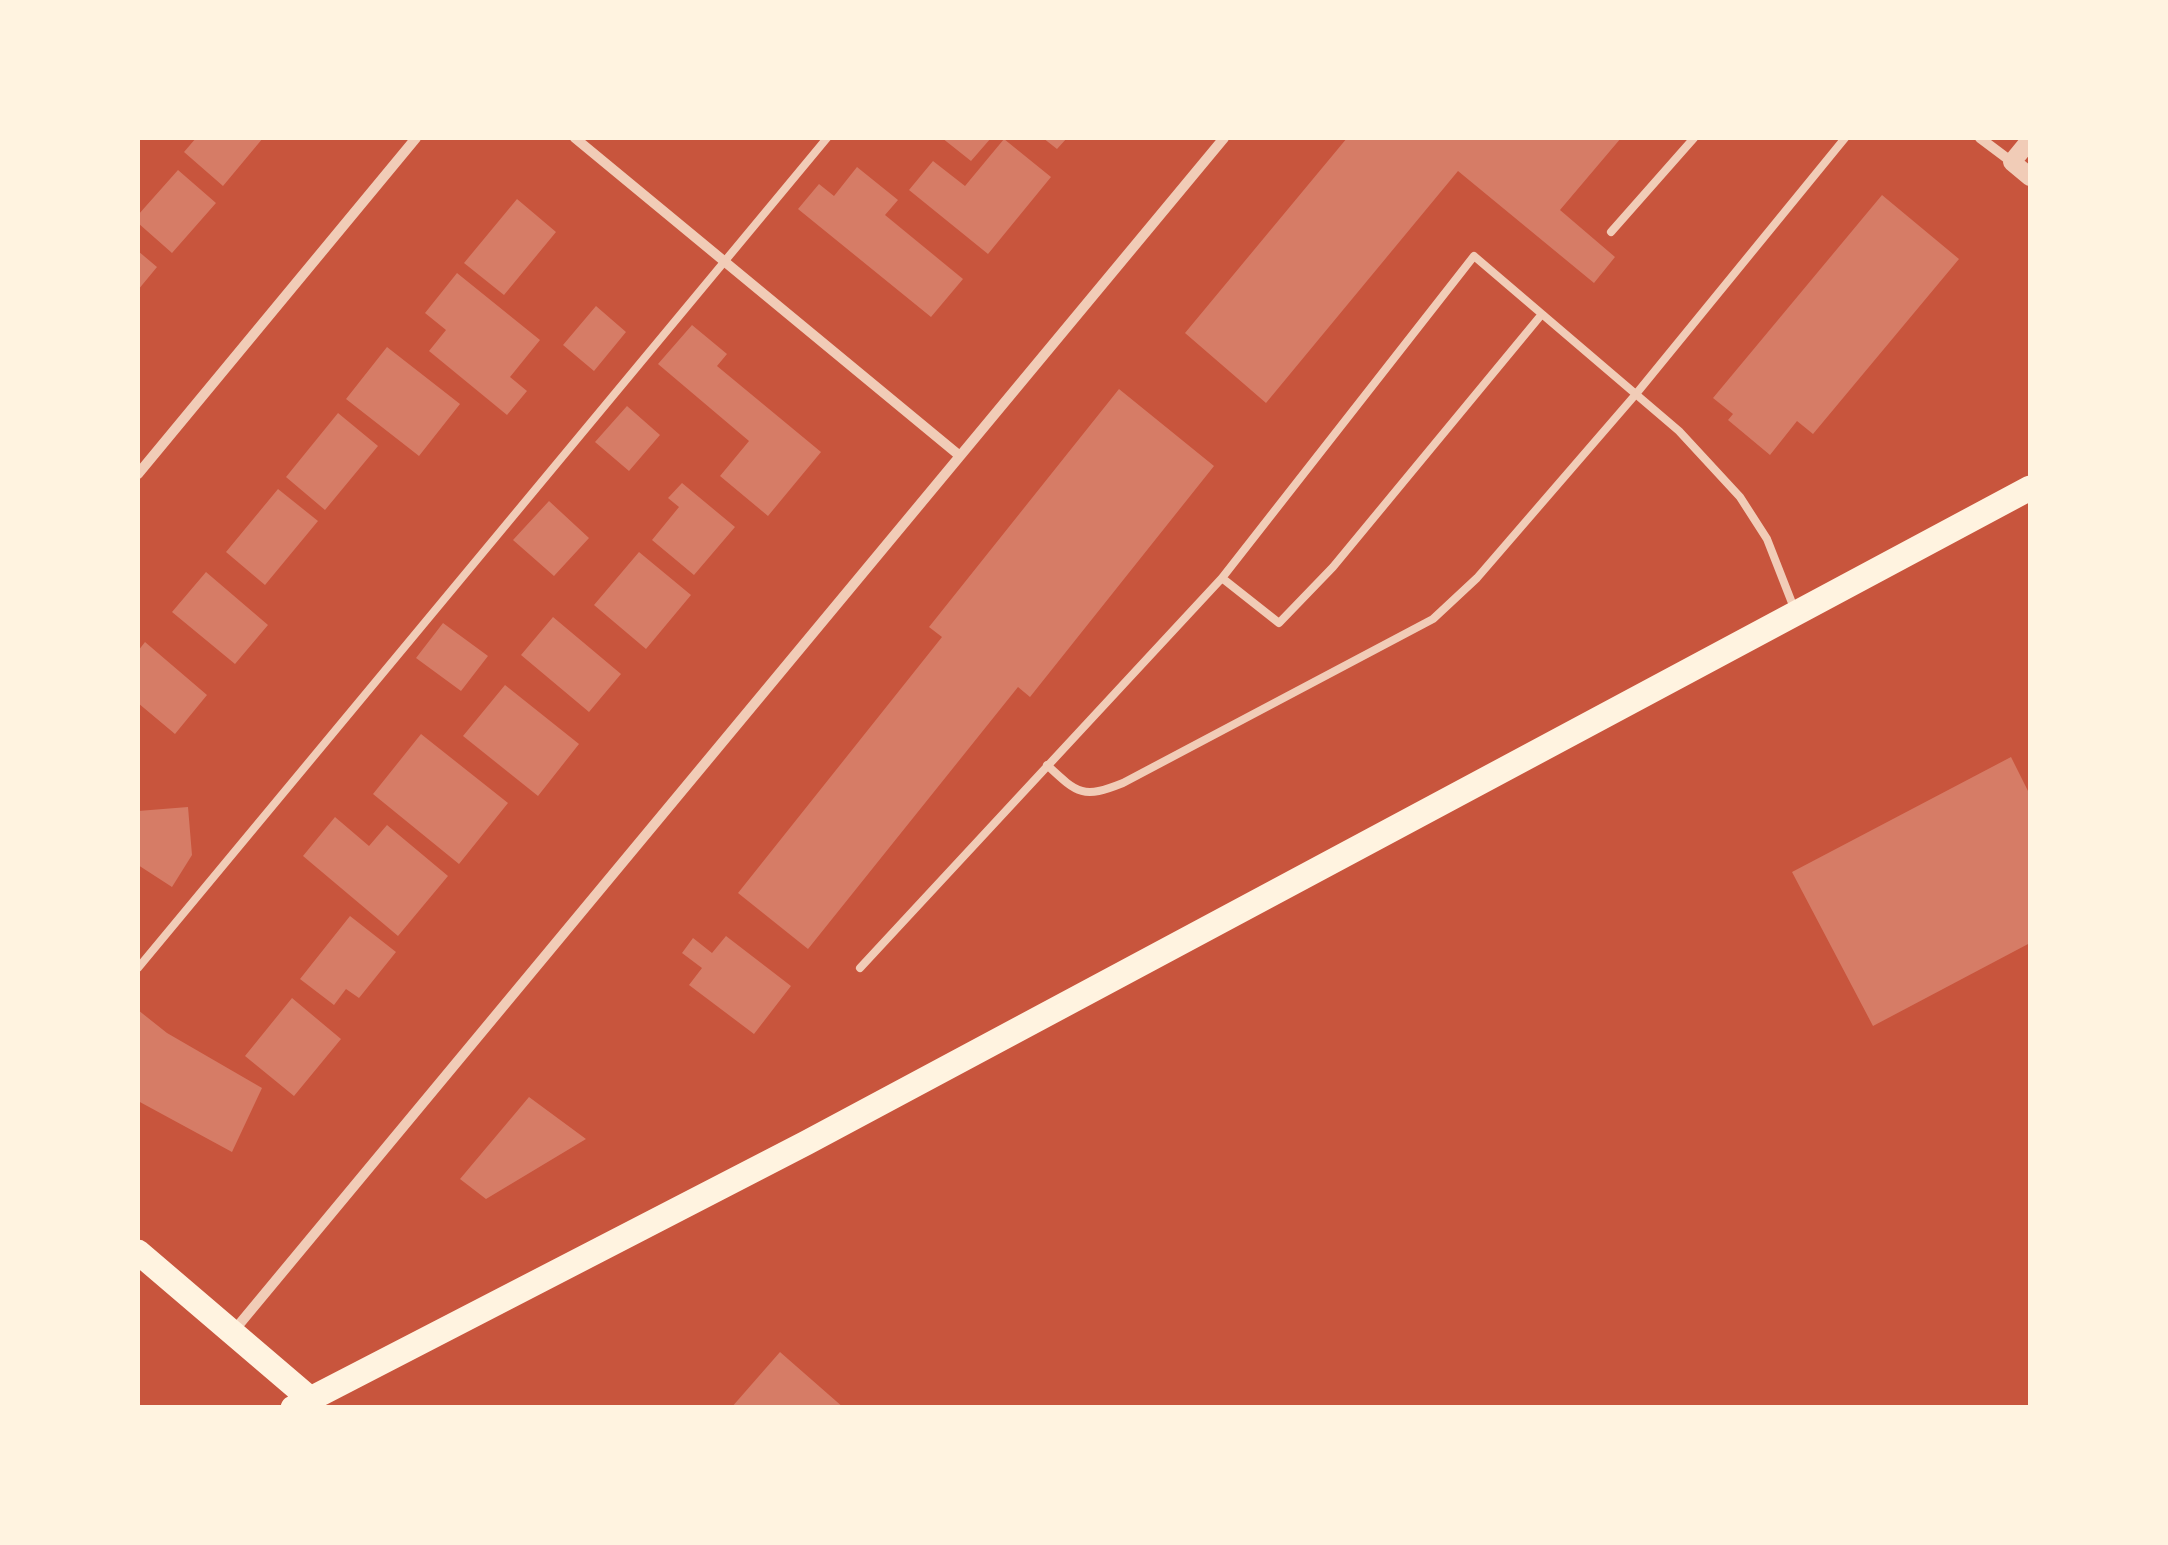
<!DOCTYPE html>
<html>
<head>
<meta charset="utf-8">
<style>
  body { margin:0 }
  #map { position:relative; width:2168px; height:1545px; overflow:hidden; background:#c8553d; font-family:Barlow,sans-serif }
  canvas { display:block }
  .frame { position:absolute; inset:0; border:140px solid #fff3e0; pointer-events:none }
</style>
</head>
<body>
<div id="map">
<canvas width="2168" height="1545"></canvas>
<div class="frame"></div>
</div>
<script>
const g = document.querySelector('canvas').getContext('2d');
g.lineJoin = 'round';
function fillPath(path, color) { g.fillStyle = color; g.fill(path, 'evenodd'); }
function strokePath(path, color, width, dash) { g.strokeStyle = color; g.lineWidth = width; g.lineCap = dash ? 'butt' : 'round'; g.setLineDash(dash || []); g.stroke(path); }
const building = new Path2D(`
  M196 138H263L223 186 184 152Z
  M942 138H991L971 161Z
  M1043 138H1067L1057 149Z
  M1347 138H1621L1560 210 1615 257 1594 283 1458 171 1266 403 1185 333Z
  M1004 139 1051 177 988 254 909 190 933 161 965 186Z
  M857 167 898 200 885 215 963 279 931 317 798 209 819 184 834 196Z
  M178 170 216 203 172 253 138 223V215Z
  M1882 195 1959 259 1813 434 1797 421 1770 455 1728 420 1733 414 1713 398Z
  M517 199 556 232 504 295 464 263Z
  M138 251 157 267 138 290Z
  M457 273 540 340 510 377 527 391 507 415 429 351 446 330 425 313Z
  M596 306 626 332 594 371 563 345Z
  M692 325 727 354 717 366 821 452 768 516 720 476 749 441 658 364Z
  M387 347 460 404 419 456 346 399Z
  M1119 389 1214 466 1030 697 1018 687 808 949 738 893 942 637 929 627Z
  M627 406 660 435 629 471 595 442Z
  M338 413 378 446 325 510 286 477Z
  M682 483 735 527 694 575 652 540 679 507 668 498Z
  M278 489 318 521 265 585 226 552Z
  M549 501 589 538 554 576 513 540Z
  M639 552 691 595 646 649 594 605Z
  M206 572 268 625 235 664 172 612Z
  M553 617 621 674 589 712 521 655Z
  M443 623 488 656 461 691 416 658Z
  M145 642 207 695 175 734 138 703V651Z
  M505 685 579 744 538 796 463 736Z
  M421 734 508 803 459 864 373 794Z
  M2011 757 2030 795V943L1873 1026 1792 872Z
  M188 807 192 855 172 887 138 865V811Z
  M335 817 369 846 387 825 448 876 398 936 303 856Z
  M350 916 396 952 359 998 346 989 334 1005 300 979Z
  M726 936 791 986 754 1034 689 985 702 968 682 953 693 938 712 953Z
  M292 998 341 1039 294 1096 245 1056Z
  M138 1010 167 1033 262 1088 232 1152 138 1101Z
  M529 1097 586 1139 486 1199 460 1179Z
  M780 1352 844 1408H731Z`);
const service = new Path2D(`
  M1611 232 1694 138
  M1222 578 1279 623 1333 567 1542 314
  M1047 765C1078 794 1083 799 1123 783L1433 619 1477 578 1636 394 1845 138
  M138 968 827 138
  M860 968 1222 578 1474 256 1679 431 1740 497 1767 539 1794 608`);
const minor = new Path2D(`
  M575 138 960 456
  M1980 138 2012 162
  M138 474 416 138
  M232 1333 1224 138`);
const tertiary = new Path2D(`
  M2030 140 2012 162 2030 177`);
const primary = new Path2D(`
  M138 1252 309 1398
  M293 1408 806 1143 2030 488`);
fillPath(building, '#d67c66');
strokePath(service, '#f1ccb7', 8);
strokePath(minor, '#f1ccb7', 10);
strokePath(tertiary, '#f1ccb7', 18);
strokePath(primary, '#fff3e0', 25);
</script>
</body>
</html>
